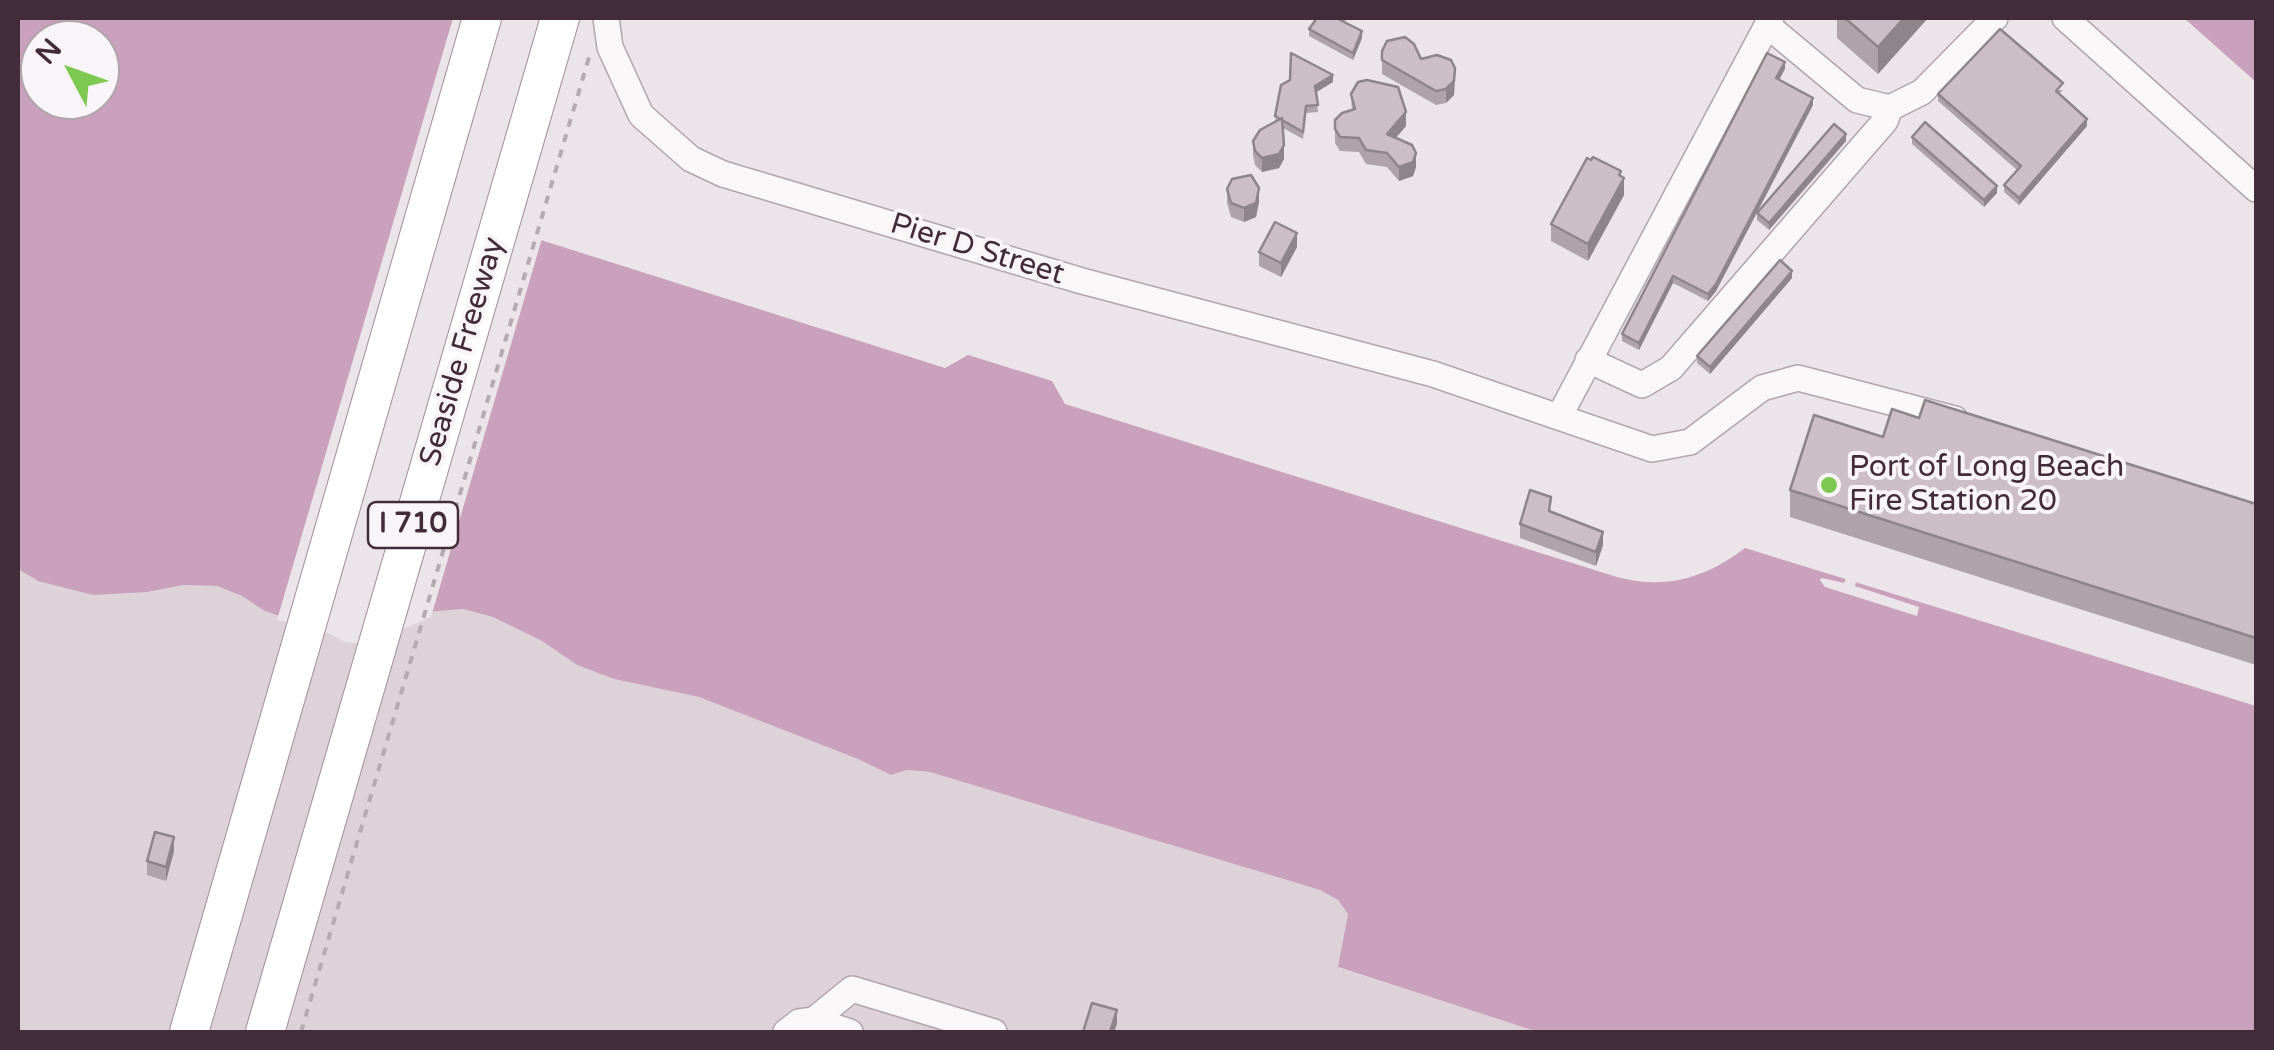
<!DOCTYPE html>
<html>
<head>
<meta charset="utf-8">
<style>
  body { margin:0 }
  #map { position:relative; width:2274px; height:1050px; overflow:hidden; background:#ebe4e8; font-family:"Varela Round",sans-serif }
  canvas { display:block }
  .frame { position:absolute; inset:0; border:20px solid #432c39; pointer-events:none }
  .north { position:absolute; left:20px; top:20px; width:100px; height:100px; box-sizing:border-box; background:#f8f4f7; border:2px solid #b0a4ab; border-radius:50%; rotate:311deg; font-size:28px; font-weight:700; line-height:40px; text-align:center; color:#432c39 }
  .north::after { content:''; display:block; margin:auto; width:35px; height:45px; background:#7dc851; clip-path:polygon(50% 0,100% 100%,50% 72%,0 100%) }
</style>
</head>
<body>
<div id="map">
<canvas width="2274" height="1050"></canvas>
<div class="frame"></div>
<div class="north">N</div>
</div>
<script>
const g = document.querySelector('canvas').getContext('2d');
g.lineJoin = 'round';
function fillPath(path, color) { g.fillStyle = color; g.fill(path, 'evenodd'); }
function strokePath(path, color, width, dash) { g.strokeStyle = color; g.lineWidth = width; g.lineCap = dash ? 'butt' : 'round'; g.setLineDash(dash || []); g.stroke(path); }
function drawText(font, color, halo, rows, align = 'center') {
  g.font = font + ' "Varela Round",sans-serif'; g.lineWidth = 8; g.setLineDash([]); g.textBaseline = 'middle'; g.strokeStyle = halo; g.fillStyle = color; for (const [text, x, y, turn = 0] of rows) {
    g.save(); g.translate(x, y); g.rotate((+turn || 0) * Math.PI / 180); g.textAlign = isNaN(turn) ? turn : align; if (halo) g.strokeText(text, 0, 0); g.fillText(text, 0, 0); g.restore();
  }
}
const built = new Path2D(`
  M18 569 38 581 147 592 184 585 217 586 242 596 263 610 298 623 463 609 493 617 542 641 577 665 614 679 699 697 858 759 891 775 907 770 930 772 1320 890 1338 900 1348 914 1339 968 1538 1032H18Z`);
const water = new Path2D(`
  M18 18H463L469 167C483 199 512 227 544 241L945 368 968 355 1052 381 1065 404 1617 577C1665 590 1706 578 1745 548L2256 706V1032H1538L1338 967 1348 914 1338 900 1320 890 930 772 907 770 891 775 858 759 699 697 614 679 577 665 542 641 493 617 463 609 298 623 263 610 242 596 217 586 184 585 147 592 93 595 38 581 18 569ZM40 40H100V100H40Z
  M2184 18H2256V82Z`);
const pier = new Path2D(`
  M453 18H469L480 166 475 171 487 193 506 213 543 235 431 617 367 644 345 642 328 633 277 620Z
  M1822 578 1844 583 1846 578 1856 581 1855 586 1919 607 1917 616 1825 587 1820 580Z`);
const path = new Path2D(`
  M301 1032 590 54`);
const minor = new Path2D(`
  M606 18 610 47 641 115 691 159 723 174 1082 281 1433 374 1652 449 1690 442 1762 388 1798 378 1955 419
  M2065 18 2256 189
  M1767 25 1857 100 1890 108 1922 92 1995 18
  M1588 360 1642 385 1671 368 1885 121 1890 108
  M1559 417 1771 18
  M814 1020 850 1032
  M786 1032 799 1022 814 1020 852 989 994 1032`);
const highway = new Path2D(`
  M189 1032 482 18
  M265 1032 560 18`);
const wall = new Path2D(`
  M1348 18 1344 22 1362 38 1353 60 1309 36V29Z
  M1837 18H1928L1878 74 1837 38Z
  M1382 51 1421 59 1455 82 1454 95 1446 103 1436 105 1382 74Z
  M1785 69 1779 80 1813 105 1716 291 1708 301 1673 283 1639 350 1622 341V334Z
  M1333 82 1316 92 1318 112 1306 113 1303 139 1283 128 1284 159 1279 168 1262 172 1255 165 1253 155V141L1275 122 1281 85Z
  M2063 90 2059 94 2087 126 2019 205 2004 192V185L2017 170 1938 101V94Z
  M1351 94 1406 126 1396 138 1416 167 1413 176 1399 181 1387 167 1366 164 1359 152 1340 151 1335 143V120L1352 110Z
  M1912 137 1997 193 1984 207 1912 144Z
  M1846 141 1769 230 1757 220V213Z
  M1621 176 1624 195 1588 261 1551 241V224Z
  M1227 189 1259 202 1256 217 1244 222 1231 217 1227 203Z
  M1297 247 1281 277 1259 266V252Z
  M1792 278 1710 374 1697 363V356Z
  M1919 418 2256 504V665L1790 517V490Z
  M1551 512 1603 545 1596 566 1520 538V524Z
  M174 851 166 881 147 875V861Z`);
const shadedWall = new Path2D(`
  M1904 18H1928L1878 74V47Z
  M1362 31V38L1353 60V53Z
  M1785 62V69L1776 85V78Z
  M1455 68 1454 95 1446 103V89Z
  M1333 75V82L1315 93V86Z
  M1813 98V105L1716 291 1708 301V294Z
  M1406 112V126L1387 148V134Z
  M2087 119V126L2019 205V198Z
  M1846 134V141L1769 230V223Z
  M1284 145V159L1279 168 1262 172V158Z
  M1416 153V167L1413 176 1399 181V167Z
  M1621 171V184L1624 178V195L1588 261V244Z
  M1997 186V193L1984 207V200Z
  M1259 188V202L1256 217 1244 222V208Z
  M1297 233V247L1281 277V263Z
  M1792 271V278L1710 374V367Z
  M1673 276V283L1639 350V343Z
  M1603 532V545L1596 566V552Z
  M174 837V851L166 881V867Z
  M1117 1010V1024L1114 1032H1110Z`);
const building = new Path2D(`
  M1317 18H1342L1340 20 1362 31 1353 53 1309 29Z
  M1845 18H1904L1878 47Z
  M2000 29 2063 83 2056 91 2087 119 2019 198 2004 185 2021 166 1938 94Z
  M1405 37 1414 44 1421 59 1437 55 1451 60 1455 68 1454 81 1446 89 1436 91 1382 60V51L1387 41Z
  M1291 53 1333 75 1315 86 1318 105 1306 106 1303 132 1275 116 1281 85 1290 80Z
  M1767 53 1785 62 1776 78 1813 98 1716 284 1708 294 1673 276 1639 343 1622 334Z
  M1367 80 1398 87 1406 112 1387 134 1412 145 1416 153 1413 162 1399 167 1387 153 1366 150 1359 138 1340 137 1335 129V120L1342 113 1355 109 1351 94 1358 82Z
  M1282 118 1284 145 1279 154 1262 158 1255 151 1253 141 1260 130Z
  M1925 122 1997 186 1984 200 1912 137Z
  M1834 124 1846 134 1769 223 1757 213Z
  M1593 157 1621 171 1619 175 1624 178 1588 244 1551 224 1587 158 1591 160Z
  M1251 175 1259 188 1256 203 1244 208 1231 203 1227 189 1232 179Z
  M1275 222 1297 233 1281 263 1259 252Z
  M1780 260 1792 271 1710 367 1697 356Z
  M1925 400 2256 504V638L1790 490 1814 415 1883 437 1892 409 1919 418Z
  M1530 490 1551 497 1549 511 1603 532 1596 552 1520 524Z
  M155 832 174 837 166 867 147 861Z
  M1092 1003 1117 1010 1110 1032H1083Z`);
const markers = [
  [1829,485,10,"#7dc851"]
];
const shields = [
  [413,525,90]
];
const shieldNames = [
  ["I 710",413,525]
];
const streetNames = [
  ["Pier D Street",977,250,17],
  ["Seaside Freeway",463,352,-74]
];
const poiNames = [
  ["Port of Long Beach",1849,468],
  ["Fire Station 20",1849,502]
];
fillPath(built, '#ddd2d8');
fillPath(water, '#c9a1bd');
fillPath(pier, '#ebe4e8');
strokePath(minor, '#b2a5ac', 28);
strokePath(highway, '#a18c99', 40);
strokePath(path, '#b4aaaf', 4, [8, 8]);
strokePath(minor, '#f9f7f8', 25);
strokePath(highway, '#fff', 38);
fillPath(wall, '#afa3aa');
fillPath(shadedWall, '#8e858b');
fillPath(building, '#cbbec6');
strokePath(building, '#8e858b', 2.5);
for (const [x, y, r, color] of markers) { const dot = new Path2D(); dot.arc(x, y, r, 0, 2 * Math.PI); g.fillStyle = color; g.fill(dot); strokePath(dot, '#f8f4f7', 4); }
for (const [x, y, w] of shields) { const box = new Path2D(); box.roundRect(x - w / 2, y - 23, w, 46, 8); g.fillStyle = '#f8f4f7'; g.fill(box); strokePath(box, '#432c39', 2.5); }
drawText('bold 28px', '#432c39', null, shieldNames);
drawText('30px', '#432c39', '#f8f4f7', streetNames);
drawText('30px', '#432c39', '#f8f4f7', poiNames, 'left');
</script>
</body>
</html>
